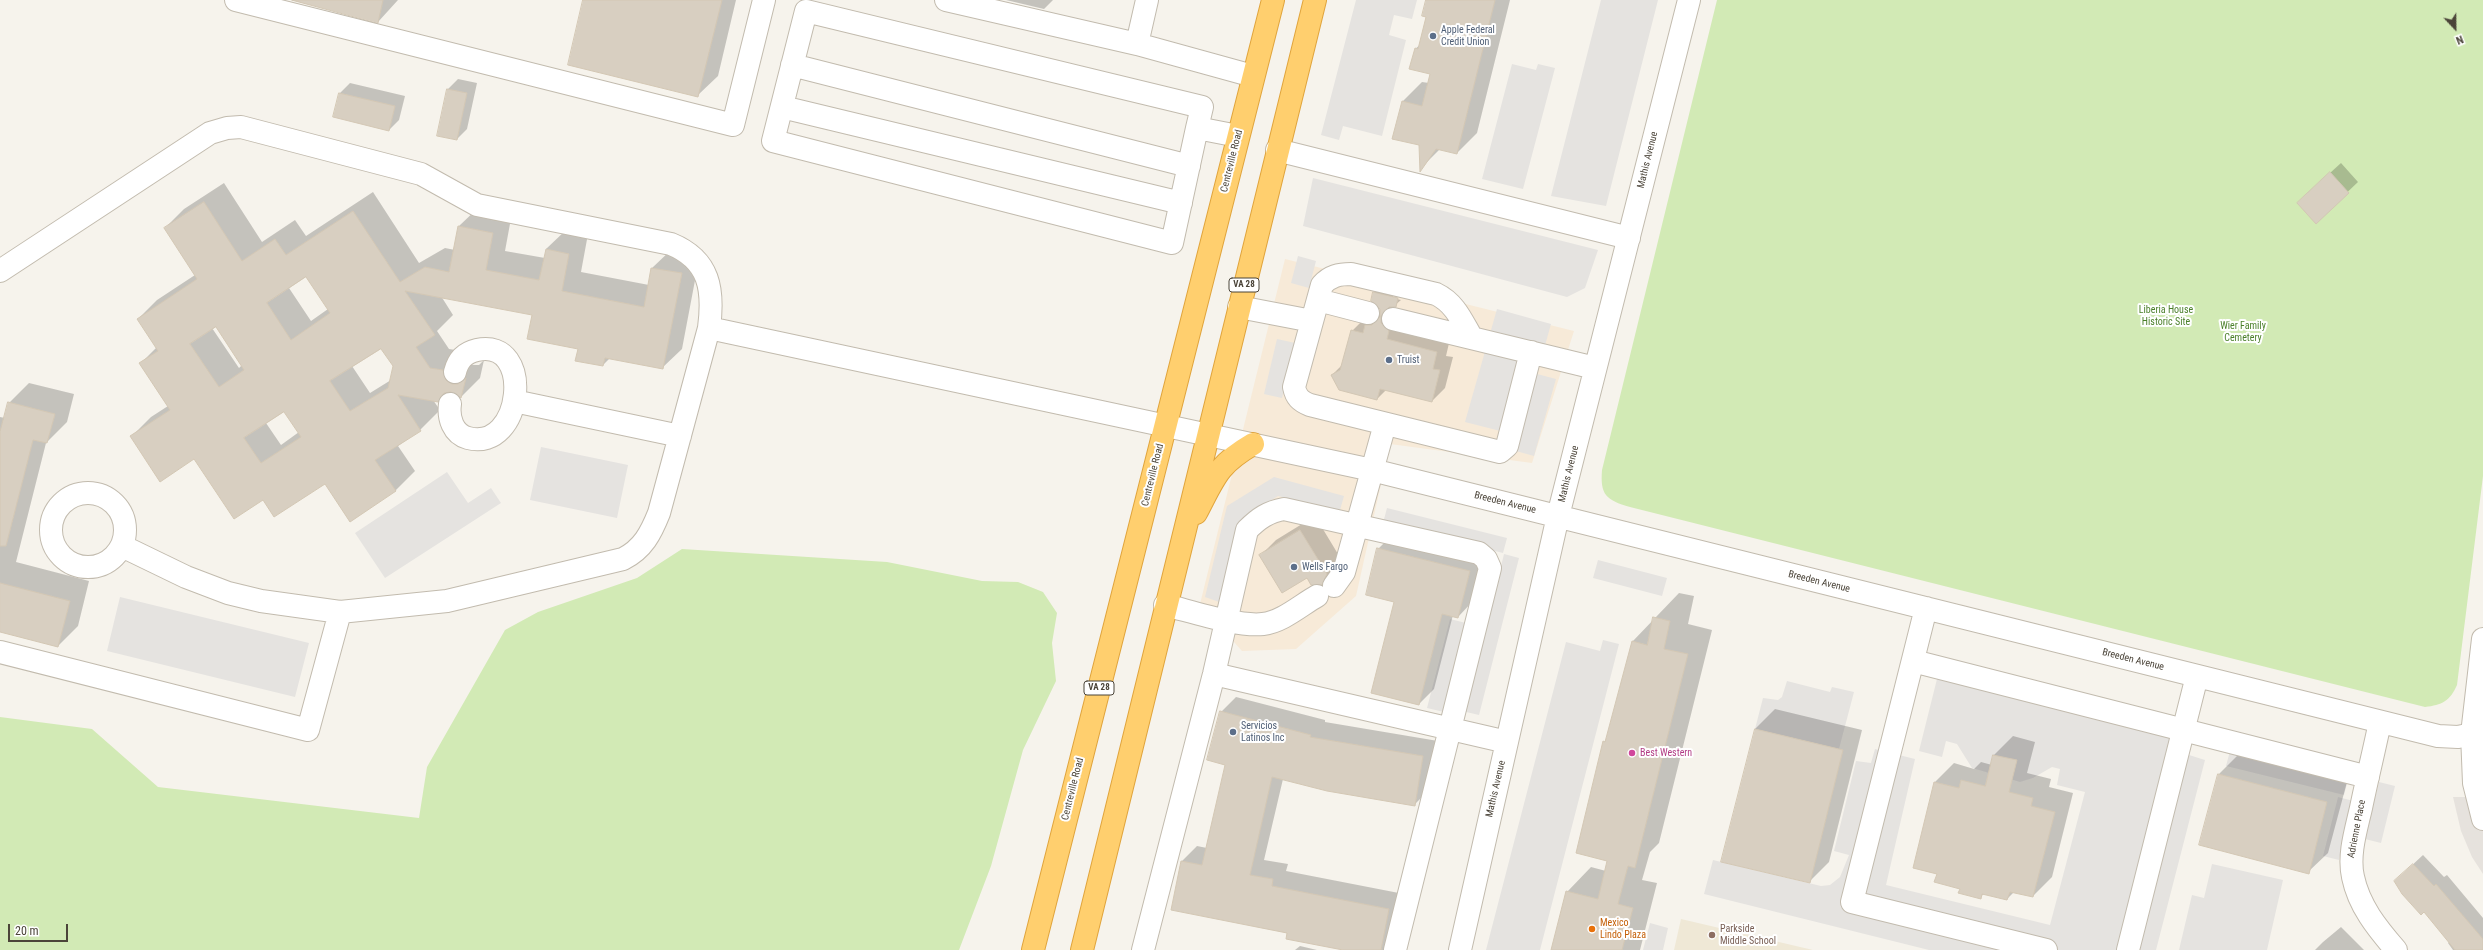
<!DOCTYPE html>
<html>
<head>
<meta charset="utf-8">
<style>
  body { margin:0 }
  #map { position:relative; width:2483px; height:950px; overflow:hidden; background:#f6f3ec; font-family:"Roboto Condensed",sans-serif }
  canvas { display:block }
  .north { position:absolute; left:2435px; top:8px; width:40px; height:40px; -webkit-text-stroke:3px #fff; paint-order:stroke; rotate:158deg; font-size:11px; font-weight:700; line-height:16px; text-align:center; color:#4b4439 }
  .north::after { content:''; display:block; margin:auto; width:14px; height:18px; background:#4b4439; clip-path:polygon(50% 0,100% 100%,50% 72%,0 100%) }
  .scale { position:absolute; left:8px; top:924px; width:60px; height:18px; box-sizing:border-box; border:2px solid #4b4439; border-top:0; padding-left:5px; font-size:12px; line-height:14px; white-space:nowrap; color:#4b4439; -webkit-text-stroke:3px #fff; paint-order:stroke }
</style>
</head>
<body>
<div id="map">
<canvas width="2483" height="950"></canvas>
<div class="north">N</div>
<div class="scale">20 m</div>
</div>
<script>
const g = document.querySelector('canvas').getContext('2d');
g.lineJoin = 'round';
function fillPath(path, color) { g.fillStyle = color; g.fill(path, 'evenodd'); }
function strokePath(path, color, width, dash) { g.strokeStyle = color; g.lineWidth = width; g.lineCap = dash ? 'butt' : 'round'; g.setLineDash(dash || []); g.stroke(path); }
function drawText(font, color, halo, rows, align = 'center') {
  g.font = font + ' "Roboto Condensed",sans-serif'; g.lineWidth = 4; g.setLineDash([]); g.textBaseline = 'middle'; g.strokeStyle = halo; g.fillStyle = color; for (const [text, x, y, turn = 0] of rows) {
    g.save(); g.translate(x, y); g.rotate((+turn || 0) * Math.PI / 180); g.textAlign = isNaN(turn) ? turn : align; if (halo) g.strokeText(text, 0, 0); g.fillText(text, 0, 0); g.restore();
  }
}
const commercial = new Path2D(`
  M1285 259 1574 331 1532 463 1390 444 1356 596 1296 649 1242 651 1200 604Z`);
const industrial = new Path2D(`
  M2453 797H2483V874L2472 857 2461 831Z`);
const education = new Path2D(`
  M1681 919 1813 950H1674Z`);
const green = new Path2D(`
  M1717 0H2483V476L2457 685C2450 701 2442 705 2425 707L1630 507C1606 500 1600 495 1602 470Z
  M682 549 887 562 982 581 1018 582 1043 592 1057 613 1052 643 1056 681 1023 750 991 866 959 950H0V717L92 729 158 787 419 818 427 767 505 630 538 612 637 578Z`);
const parking = new Path2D(`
  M1356 0H1417L1412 19 1394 15 1389 35 1406 40 1382 136 1343 126 1339 140 1321 135Z
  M1601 0H1658L1606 206 1551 196Z
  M1512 64 1536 70 1538 64 1555 68 1523 189 1482 179Z
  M1313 178 1598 250 1585 288 1567 297 1303 226Z
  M1298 256 1316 261 1309 288 1291 283Z
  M1497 309 1551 324 1537 374 1556 379 1534 456 1516 451 1520 436 1465 422Z
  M1277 339 1295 343 1282 398 1264 394Z
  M541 447 628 465 617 518 530 500Z
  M447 472 468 503 491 488 501 503 385 578 355 533Z
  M1274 477 1344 496 1340 510 1278 496 1243 518 1222 603 1205 597 1227 506Z
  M1387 508 1507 538 1503 553 1383 523Z
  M1504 554 1519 558 1479 715 1445 707 1444 712 1427 708 1450 619 1486 628Z
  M1598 560 1667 578 1662 596 1593 578Z
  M120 597 309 643 295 697 107 651Z
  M1603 640 1619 644 1540 950H1486L1566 642 1600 651Z
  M1942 659 2164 714 2191 746 2189 755 2205 760 2156 950H1929L1704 894 1713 860 1821 886 1830 885 1840 877 1849 855 1834 851 1856 761 1871 763 1875 749 1915 759 1886 885 2050 925 2085 792 2057 785 2060 769 2052 767 2033 778 2020 782 1972 768 1957 744 1946 741 1942 757 1919 751Z
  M1787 681 1830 692 1832 687 1854 692 1839 749 1755 729 1763 698 1778 700 1782 697Z
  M2230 751 2348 780 2344 795 2226 766Z
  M2379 782 2395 786 2381 843 2345 834 2339 860 2323 856 2338 797 2373 806Z
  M2212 864 2283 880 2267 950H2179L2192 895 2204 898Z
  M1650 923 1668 928 1663 950H1643Z`);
const shadow = new Path2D(`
  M291 0H398L378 22Z
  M584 0H736L718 76 698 95Z
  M1006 0H1053L1044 9Z
  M1427 0H1510L1477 133 1457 153 1440 149 1420 169V145L1402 102 1422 82 1429 83 1431 74 1415 49 1421 44 1427 16Z
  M458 79 477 83 467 129 457 139 438 135 448 89Z
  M350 83 405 96 399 120 389 130 334 116 340 93Z
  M2341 163 2358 182 2316 222 2308 193Z
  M224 183 262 242 295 220 306 236 373 192 419 263 445 248 455 250 459 226 479 207 512 213 505 251 545 258 546 249 566 230 588 234 581 272 649 285 652 268 672 249 700 254 682 349 662 368 610 358 603 365 533 314 441 296 453 315 437 331 449 349 462 351 465 361 471 365H479L484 360 480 378 461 397 451 390 438 401 433 400 440 410 420 430 398 446 415 471 395 491 325 482 263 498 195 458 132 436 151 417 168 406 140 364 157 347 138 319 157 300 195 275 165 228 184 209ZM306 276 328 309 311 321 289 288ZM216 325 242 365 239 368 212 328ZM381 348 395 366 391 380 370 393 352 366ZM285 410 299 432 281 445 266 423Z
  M1388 279 1409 292 1403 298 1393 296V298L1401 300 1394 306V309L1450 339 1446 356 1453 357 1445 388 1432 401 1386 390 1377 399 1332 375 1342 365 1352 331 1365 318 1372 319 1381 312 1374 293Z
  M29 383 74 394 67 422 46 443 16 562 89 581 78 626 58 646 0 631V417L5 418 9 403Z
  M1315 516 1341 559 1336 568 1321 584 1261 555 1276 540Z
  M1393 534 1484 556 1473 601 1458 617 1453 615 1434 689 1419 704 1395 601 1378 549Z
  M1679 593 1694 596 1688 624 1712 630 1659 843 1650 852 1642 880 1657 883 1640 950H1552L1567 892 1591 867 1606 871 1608 860 1604 742 1607 739 1632 642Z
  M1236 697 1325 720V722L1438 741 1430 789 1415 804 1283 779 1264 860 1288 864 1286 871 1404 894 1385 950H1349L1288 933 1172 909 1182 861 1197 846 1207 848 1226 764 1221 712Z
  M1775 709 1862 730 1829 862 1809 882 1755 729Z
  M2013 736 2035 742 2027 773 2051 779 2049 787 2073 793 2052 877 2033 896 2014 892 2007 899 1984 894 1980 897 1938 873 1935 782 1954 763 1974 769 1981 762 1992 765 1994 755Z
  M2238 755 2347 782 2328 853 2308 872 2219 774Z
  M2423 855 2444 877 2447 875 2483 918V950H2453L2448 943 2449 942 2424 911 2395 881Z
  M2341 927 2364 950H2315L2323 942Z
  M1300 946 1317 950H1295Z`);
const building = new Path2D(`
  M292 0H383L378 23Z
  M583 0H722L698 97 568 65Z
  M1426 0H1495L1457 154 1436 149 1420 172 1419 145 1392 139 1402 101 1422 106 1430 74 1409 69 1415 48 1418 49 1426 17 1422 16Z
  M447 89 467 93 457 140 437 136Z
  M339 93 395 106 389 131 333 117Z
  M2330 172 2349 193 2316 224 2297 203Z
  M204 202 242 261 275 239 286 255 353 211 400 282 425 267 449 272 458 226 493 233 486 270 539 280 546 249 569 254 562 291 644 307 651 268 682 273 663 369 605 358 603 366 575 361 578 349 527 339 532 315 405 291 435 335 416 347 430 368 443 370 446 380 452 384H458L466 378 461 398 451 392 444 393 438 402 398 395 421 431 375 460 396 491 350 522 325 484 274 517 263 500 234 519 194 459 160 482 130 436 170 410 139 363 158 351 137 319 197 279 164 228ZM306 277 330 313 291 340 267 303ZM216 327 244 370 219 387 190 344ZM381 349 393 366 388 388 350 411 330 381ZM284 412 301 437 261 463 244 438Z
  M1373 292 1398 298 1396 307H1389L1381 316V323L1389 331 1387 339 1437 352 1433 369 1440 370 1432 402 1380 389 1377 400 1339 390 1331 375 1340 370 1351 330 1363 333 1365 325H1372L1380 317V309L1371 301Z
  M8 402 55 414 47 443 33 440 6 546H0V432Z
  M1300 530 1327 574 1322 585H1311L1307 578 1282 593 1259 555Z
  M1377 548 1470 571 1458 618 1442 614 1419 705 1371 693 1394 602 1366 595Z
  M0 583 70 601 58 647 0 632Z
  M1653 617 1670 621 1664 649 1688 654 1635 868 1628 866 1618 904 1633 908 1622 950H1551L1566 891 1598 899 1607 861 1576 853 1603 741 1605 742 1632 641 1647 645Z
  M1220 711 1311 735 1310 737 1423 756 1415 806 1327 791 1272 777 1250 875 1273 879 1272 886 1389 909 1381 950H1343L1286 939 1287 933 1171 910 1181 861 1202 865 1225 765 1207 760Z
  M1755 729 1843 750 1810 883 1721 862Z
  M1993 755 2017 760 2009 792 2033 798 2031 806 2055 812 2033 897 2010 892 2007 900 1982 894 1981 899 1958 893 1960 889 1934 882 1937 874 1913 868 1934 782 1959 788 1961 780 1985 786Z
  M2218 774 2327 802 2309 874 2199 845Z
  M2413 864 2434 886 2436 884 2483 939V950H2455L2424 912 2421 915 2402 894 2394 881Z`);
const minor = new Path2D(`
  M236 0 733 125 764 0
  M946 0 1137 44
  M1147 0 1137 44 1253 76
  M792 65 1189 166
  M782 107 1181 203
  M1197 128 1172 243 773 141 806 11 1202 107 1197 128 1238 136
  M1277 150 1629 238
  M0 271 210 133 227 128 241 127 421 174 477 205 671 244C710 260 714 290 709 328L659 513C651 533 643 549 623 559L447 601 340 612 261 601 228 593 186 577 122 546
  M1318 300 1368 313
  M1239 307 1312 321
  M1393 319 1595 368
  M709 328 1372 470 2438 736 2458 737 2472 734
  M1472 338C1462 321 1455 303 1436 294L1351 274C1339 274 1330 276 1322 285L1294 387C1296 397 1300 401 1310 405L1500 452 1507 446 1531 352
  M514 401 680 436
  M450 404C448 418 453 434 468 438 523 453 535 337 477 350 464 353 458 360 455 372
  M51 530a37 37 0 1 1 74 0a37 37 0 1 1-74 0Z
  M1334 586 1344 572 1385 424
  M1165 605C1190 611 1238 627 1263 624 1282 622 1301 605 1317 596
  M1926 608 1852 902 2046 950
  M2483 639 2472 734 2474 783 2483 819
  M0 652 308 730 340 612
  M1913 661 2368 777
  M1214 674 1507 742
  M2380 722C2374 751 2367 779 2361 808 2356 830 2348 855 2353 877 2359 906 2377 928 2396 950
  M1143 950 1214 674 1247 530C1259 518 1268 512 1284 509L1479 553 1486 559 1490 568 1395 950
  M1460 950 1558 516 1689 0
  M2128 950 2197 676`);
const highway = new Path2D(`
  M1196 513C1215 477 1217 465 1253 444
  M1033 950 1273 0
  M1082 950 1315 0`);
const markers = [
  [1433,36,4,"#5c6f8a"],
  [1389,360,4,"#5c6f8a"],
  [1294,567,4,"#5c6f8a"],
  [1233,732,4,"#5c6f8a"],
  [1632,753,4,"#d1479c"],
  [1592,929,4,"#e8710a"],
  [1712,935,4,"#8d6e63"]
];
const shields = [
  [1244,285,30],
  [1099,688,30]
];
const shieldNames = [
  ["VA 28",1244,285],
  ["VA 28",1099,688]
];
const serviceNames = [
  ["Apple Federal",1441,30],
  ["Credit Union",1441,42],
  ["Truist",1397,360],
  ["Wells Fargo",1302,567],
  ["Servicios",1241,726],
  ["Latinos Inc",1241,738]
];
const streetNames = [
  ["Mathis Avenue",1648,160,-76],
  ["Centreville Road",1232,161,-76],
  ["Mathis Avenue",1569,474,-76],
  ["Centreville Road",1153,475,-76],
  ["Breeden Avenue",1505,503,14],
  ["Breeden Avenue",1819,582,14],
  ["Breeden Avenue",2133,660,14],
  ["Centreville Road",1073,789,-76],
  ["Mathis Avenue",1496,789,-77],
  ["Adrienne Place",2357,829,-79]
];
const parkNames = [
  ["Liberia House",2166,310],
  ["Historic Site",2166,322],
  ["Wier Family",2243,326],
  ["Cemetery",2243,338]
];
const hotelNames = [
  ["Best Western",1640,753]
];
const foodNames = [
  ["Mexico",1600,923],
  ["Lindo Plaza",1600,935]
];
const educationNames = [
  ["Parkside",1720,929],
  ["Middle School",1720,941]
];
fillPath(commercial, '#f7ead8');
fillPath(industrial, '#e6e2dd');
fillPath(education, '#efe8d6');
fillPath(green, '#d2eab5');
fillPath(parking, '#e5e3e0');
fillPath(shadow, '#0003');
fillPath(building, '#d8cfc1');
strokePath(building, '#d3c7b4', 1);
strokePath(minor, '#c2bbae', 24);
strokePath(highway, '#e0a43c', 24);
strokePath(minor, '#fff', 22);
strokePath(highway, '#ffcf6e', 22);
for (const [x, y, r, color] of markers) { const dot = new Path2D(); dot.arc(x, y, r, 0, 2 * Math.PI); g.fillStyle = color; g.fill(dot); strokePath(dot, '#fff', 1.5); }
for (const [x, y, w] of shields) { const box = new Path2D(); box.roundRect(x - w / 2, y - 7, w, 14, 3); g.fillStyle = '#fff'; g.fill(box); strokePath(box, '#4b4439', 1); }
drawText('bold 9px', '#4b4439', null, shieldNames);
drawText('10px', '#4e5e75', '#fff', serviceNames, 'left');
drawText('10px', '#4b4439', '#fff', streetNames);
drawText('10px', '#4a7f2a', '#fff', parkNames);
drawText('10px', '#b23c85', '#fff', hotelNames, 'left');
drawText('10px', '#c56008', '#fff', foodNames, 'left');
drawText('10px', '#785e54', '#fff', educationNames, 'left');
</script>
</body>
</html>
